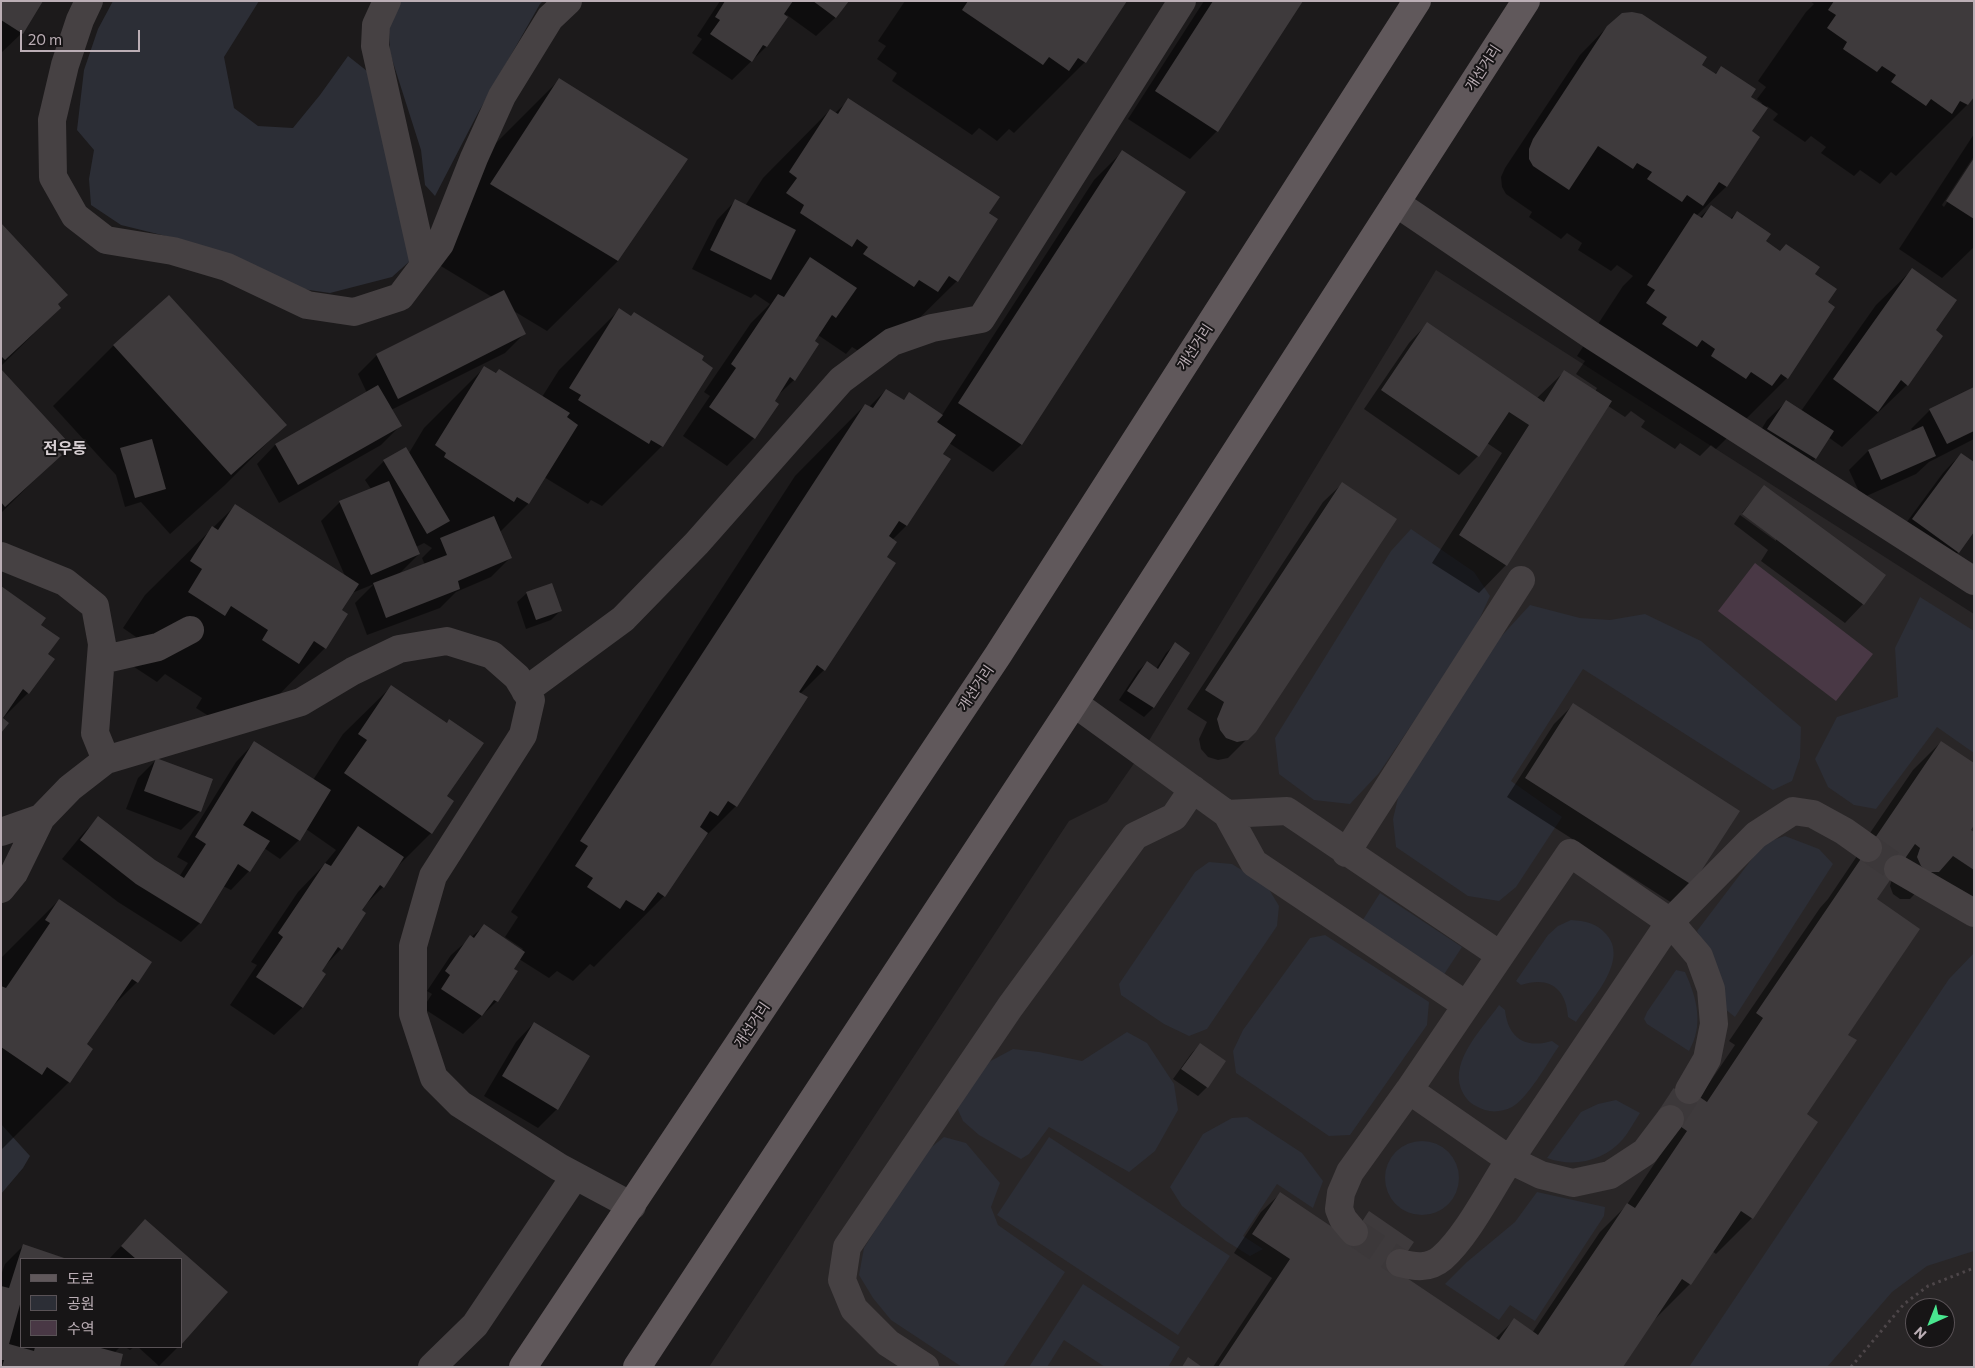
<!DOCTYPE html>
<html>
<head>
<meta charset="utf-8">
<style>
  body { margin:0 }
  #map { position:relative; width:1975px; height:1368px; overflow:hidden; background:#1c1a1b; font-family:Commissioner,"Noto Sans KR",sans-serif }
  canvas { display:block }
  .frame { position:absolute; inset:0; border:2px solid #bbaeb5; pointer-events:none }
  .legend { position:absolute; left:20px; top:1258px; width:162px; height:90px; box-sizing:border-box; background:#171516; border:1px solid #595256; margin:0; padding:6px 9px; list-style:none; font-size:15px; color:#bbaeb5 }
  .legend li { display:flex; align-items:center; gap:10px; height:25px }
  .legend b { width:25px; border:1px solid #595256 }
  .north { position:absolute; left:1905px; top:1298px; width:50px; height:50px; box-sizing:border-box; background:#171516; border:1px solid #595256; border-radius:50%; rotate:224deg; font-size:14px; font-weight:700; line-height:20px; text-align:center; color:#bbaeb5 }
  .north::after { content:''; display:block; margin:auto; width:18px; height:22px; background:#49e68f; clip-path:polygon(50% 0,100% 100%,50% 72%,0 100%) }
  .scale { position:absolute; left:20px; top:30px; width:120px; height:22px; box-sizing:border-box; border:2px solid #bbaeb5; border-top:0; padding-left:6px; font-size:15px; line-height:18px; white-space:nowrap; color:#bbaeb5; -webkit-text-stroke:4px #171516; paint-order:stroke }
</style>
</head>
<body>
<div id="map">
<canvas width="1975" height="1368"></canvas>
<div class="frame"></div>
<ul class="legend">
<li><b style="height:6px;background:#60585b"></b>도로</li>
<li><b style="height:14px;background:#2c2e36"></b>공원</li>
<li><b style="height:14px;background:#493845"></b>수역</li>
</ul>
<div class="north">N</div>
<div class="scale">20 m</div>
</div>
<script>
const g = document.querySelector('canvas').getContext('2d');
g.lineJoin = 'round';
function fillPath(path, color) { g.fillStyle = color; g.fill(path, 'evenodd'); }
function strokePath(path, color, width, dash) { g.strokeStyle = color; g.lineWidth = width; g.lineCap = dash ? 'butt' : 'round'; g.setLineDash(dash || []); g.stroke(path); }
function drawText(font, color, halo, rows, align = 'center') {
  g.font = font + ' Commissioner,"Noto Sans KR",sans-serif'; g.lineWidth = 4; g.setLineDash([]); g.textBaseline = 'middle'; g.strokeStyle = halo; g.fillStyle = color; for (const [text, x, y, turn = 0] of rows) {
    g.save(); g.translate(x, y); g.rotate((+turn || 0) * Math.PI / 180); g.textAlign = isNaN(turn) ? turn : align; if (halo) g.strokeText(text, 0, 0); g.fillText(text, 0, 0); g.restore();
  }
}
const built = new Path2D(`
  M1436 270 1974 614V1367H709L1069 821 1107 802 1142 752ZM1915 1308H1945V1338H1915Z`);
const green = new Path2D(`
  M113 1H259L224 57 234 108 258 126 293 128 320 95 348 56 367 71 411 260 392 277 330 293 302 289 178 239 121 225 91 205 89 179 94 150 77 130 84 70 98 29Z
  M399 1H543L540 4 478 113 435 196 425 185 421 150 390 53 389 26Z
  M1411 529 1474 572 1490 596 1471 637 1379 773 1350 804 1314 800 1279 774 1275 738 1391 551Z
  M1920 597 1974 631V753L1937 727 1876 809 1854 805 1828 787 1815 759 1837 717 1898 697 1895 648Z
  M1530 605 1580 618 1610 620 1645 614 1701 641 1801 727 1800 758 1792 781 1773 790 1583 669 1511 781 1562 817 1516 887 1499 901 1468 896 1396 847 1393 819 1401 785 1497 641Z
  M1785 836 1819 849 1833 864 1735 1017 1725 1009 1713 964 1697 931 1764 843Z
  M1209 862 1232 864 1267 886 1279 906 1277 926 1207 1029 1189 1036 1164 1024 1121 995 1119 984 1195 872Z
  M1380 893 1462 947 1441 979 1359 926Z
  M1571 920C1586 921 1596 923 1606 934 1630 960 1591 1000 1576 1022L1568 1017C1566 988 1549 976 1521 985L1516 981 1548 935 1558 926Z
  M1325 935 1429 1002 1427 1025 1350 1135 1329 1136 1236 1073 1233 1051 1243 1030 1310 938Z
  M1974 953V1251L1927 1266 1892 1292 1827 1367H1689L1949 979Z
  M1676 970 1685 972C1697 998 1704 1025 1689 1051L1647 1024 1644 1019 1647 1012Z
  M1499 1005 1505 1010C1508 1038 1525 1049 1552 1041L1559 1046C1548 1062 1528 1098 1512 1107 1500 1113 1487 1113 1476 1106 1469 1103 1464 1096 1461 1089 1450 1060 1483 1028 1499 1005Z
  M1127 1032 1147 1043 1174 1084 1178 1110 1155 1151 1129 1172 1049 1127 1029 1154 1021 1159 979 1135 963 1121 955 1103 985 1064 1013 1049 1039 1052 1082 1061Z
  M1616 1100 1640 1113C1634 1122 1629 1132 1623 1139 1604 1161 1574 1168 1547 1158L1581 1112 1598 1104Z
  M1247 1117 1302 1153 1323 1181 1313 1208 1277 1184 1243 1236 1263 1249 1250 1256 1226 1241 1182 1206 1170 1187 1203 1134 1232 1118Z
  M1 1124 30 1156 23 1168 1 1194Z
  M944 1137 966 1143 1000 1183 991 1207 998 1225 1065 1272 1003 1367H962L891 1320 873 1298 859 1275 864 1248 923 1154Z
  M1049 1137 1230 1256 1178 1335 997 1215Z
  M1385 1178a37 37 0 1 1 74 0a37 37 0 1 1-74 0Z
  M1537 1192 1605 1207 1604 1216 1535 1321 1510 1305 1499 1320 1445 1284 1467 1262 1515 1222Z
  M1083 1284 1180 1347 1168 1367H1105L1064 1340 1047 1367H1029Z`);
const water = new Path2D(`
  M1755 563 1873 654 1836 701 1718 611Z`);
const shadow = new Path2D(`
  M1 1 22 33 1 53Z
  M720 1H847L835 18 816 36 787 15 766 47 732 80 692 53 702 39 697 36Z
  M905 1H1126L1085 62 1014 133 1009 129 997 141 979 128 972 135 892 81 897 73 877 59 886 46 878 41Z
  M1204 1H1302L1217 131 1190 159 1128 119Z
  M1810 1H1974V95L1967 105 1896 176 1891 172 1880 184 1860 170 1854 176 1821 153 1826 147 1811 136 1805 142 1773 120 1778 114 1767 106 1750 132 1758 138 1726 187 1696 216 1699 218 1711 207 1730 219 1737 212 1765 242 1814 274 1787 378 1716 449 1711 445 1700 456 1680 443 1675 449 1641 427 1645 421 1631 411 1625 417 1608 406 1506 565 1479 593 1432 563 1502 453 1487 443 1478 456 1459 475 1364 409 1409 343 1427 324 1537 398 1564 372 1595 392 1597 388 1576 374 1585 361 1577 356 1623 286 1633 276 1617 265 1611 271 1578 250 1582 243 1567 233 1561 239 1529 217 1532 212 1506 194 1502 187 1501 177 1505 168 1580 55 1615 19 1715 74 1721 68 1749 97 1761 105 1762 103 1757 99 1766 87 1758 81 1806 12 1814 4Z
  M560 79 618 261 547 331 512 310 524 334 505 353 391 410 400 426 381 445 279 503 257 464 275 445 367 393 358 374 377 355 492 297 421 254 489 150Z
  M849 100 997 219 957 281 889 348 870 358 852 347 846 354 818 335 794 380 775 398 754 438 727 466 683 436 710 396 704 392 751 323 770 304 755 294 751 298 692 269 717 220 735 201 745 206 763 178 830 110 835 113Z
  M1974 134V156L1942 205 1944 207 1974 161V247L1942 278 1899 249Z
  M1122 152 1184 192 1021 445 993 472 949 443 941 455 949 460 906 526 892 540 824 670 800 694 806 698 736 806 700 842 664 896 594 967 590 964 573 981 557 971 549 978 519 959 513 969 516 972 497 1001 463 1034 423 1008 432 994 427 991 451 955 484 926 521 951 523 949 505 937 518 917 511 912 795 476 865 405 869 407 886 390 903 401 909 394 942 415 1094 180Z
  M1 225 60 308 1 366Z
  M1912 270 1934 331 1907 385 1842 447 1828 437 1815 459 1796 477 1750 448 1767 420 1786 402 1801 411 1876 305Z
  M168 296 285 425 225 485 170 534 141 502 125 507 116 475 53 406 113 346Z
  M619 310 662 446 602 506 591 500 588 504 544 477 528 504 500 532 510 558 491 577 456 592 440 608 367 635 355 603 374 584 352 593 340 610 325 648 258 716 231 730 196 708 202 698 165 674 157 682 122 659 136 637 123 628 145 595 235 506 345 576 321 521 340 502 371 489 365 480 384 461 409 453 424 428 485 367 542 397 559 370ZM424 543 432 548 422 558 425 565 398 575 419 554 416 547Z
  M1 372 60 455 1 513Z
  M1974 389V439L1929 462 1916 474 1862 498 1849 470 1868 451 1913 431 1911 429 1930 410Z
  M1961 454 1958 552 1939 571 1895 538 1943 473Z
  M1342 484 1255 731 1228 758 1218 760 1208 757 1201 749 1199 739 1207 722 1187 709 1323 502Z
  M1764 487 1863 604 1845 623 1761 561 1768 550 1734 524 1740 515 1776 541V538L1742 513Z
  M1 588 40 625 46 655 53 659 28 693 2 719Z
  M527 593 560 611 551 620 526 629 517 602Z
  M1175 644 1189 653 1153 708 1144 717 1119 700 1138 671 1147 662 1156 669 1166 653Z
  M392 686 445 797 452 802 431 833 395 869 383 887 363 907 341 949 320 971 325 974 302 1008 274 1035 230 1005 257 965 251 962 298 892 321 868 336 850 306 829 299 840 280 859 264 848 249 871 231 890 223 886 200 923 181 942 118 902 62 859 80 837 98 818 154 862 179 877 188 863 177 857 236 762 254 743 313 780 343 734Z
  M1573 705 1691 884 1672 903 1507 797 1554 724Z
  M1941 742 1969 830 1974 833V910L1925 883 1910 899H1900L1893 894 1890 886 1893 875 1876 900 1846 1035 1805 1114 1816 1122 1752 1218 1716 1254 1712 1251 1690 1284 1654 1320 1621 1367H1213L1272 1278 1234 1253 1261 1212 1280 1194 1346 1238 1369 1213 1393 1270 1495 1339 1514 1320 1532 1333 1600 1232 1626 1206 1673 1136 1652 1122 1670 1094 1679 1085 1699 1098 1735 1045 1729 1041 1820 908 1828 899 1859 853 1857 852 1913 770Z
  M157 759 200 811 181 830 126 809 138 778Z
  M59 900 137 982 109 1010 86 1044 69 1082 2 1149 1 958Z
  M534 1023 588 1056 557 1109 538 1128 484 1096 516 1042Z
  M1200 1044 1207 1087 1198 1096 1173 1079 1191 1054Z
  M145 1221 227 1292 181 1259H109Z
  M24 1245 64 1259H21V1347H120L114 1353 118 1367H1V1275L5 1264Z
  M125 1347H134L130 1350Z
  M138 1347H178L159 1366Z`);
const building = new Path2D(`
  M1 1H43L23 34 1 20Z
  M725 1H793L784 14 788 17 767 47 763 45 752 62 710 34 720 20 715 17Z
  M813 1H849L836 18Z
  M968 1H1127L1086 63 1078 58 1069 71 1049 57 1043 65 962 10Z
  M1213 1H1303L1218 132 1155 91Z
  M1834 1H1974V97L1968 105 1960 101 1952 114 1931 99 1926 106 1891 82 1896 75 1882 66 1877 72 1843 49 1847 42 1827 28 1836 15 1828 10Z
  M1632 12 1642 14 1707 57 1702 65 1716 74 1721 66 1756 89 1751 97 1768 108 1752 131 1760 137 1727 187 1719 182 1703 206 1687 195 1682 202 1647 179 1652 172 1637 163 1633 169 1598 146 1569 190 1533 166 1529 159V149L1533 139 1607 26 1622 13Z
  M559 78 688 159 618 261 490 184Z
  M848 98 1000 197 989 213 998 219 958 282 949 276 938 292 919 280 914 287 863 254 868 247 857 239 852 247 800 213 804 205 786 193 797 178 789 172 830 109 838 114Z
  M1122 150 1186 192 1022 445 958 403Z
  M1974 158V219L1946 201Z
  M735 199 796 230 771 280 710 250Z
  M1711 205 1732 219 1737 211 1771 234 1766 241 1780 251 1786 244 1820 267 1815 274 1837 289 1828 302 1835 307 1788 379 1781 374 1772 386 1751 372 1746 379 1711 356 1715 349 1702 340 1697 347 1662 324 1667 317 1646 303 1655 290 1647 285 1694 213 1702 218Z
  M1 223 68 295 58 304 61 308 5 360 1 356Z
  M810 257 857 288 836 318 832 315 815 341 819 344 795 381 790 377 775 401 779 404 755 439 709 407 736 368 731 364 778 294 784 297Z
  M1912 268 1957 300 1936 330 1943 336 1908 386 1901 380 1878 412 1833 379Z
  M504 290 526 334 398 399 376 354Z
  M169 295 287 425 231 475 113 345Z
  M619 308 631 316 634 312 704 356 702 360 713 368 663 447 651 440 649 444 578 400 581 395 569 388Z
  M1427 322 1544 402 1564 370 1612 401 1507 566 1459 535 1529 425 1509 412 1479 457 1381 390Z
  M484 366 496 373 499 369 570 413 567 417 578 425 529 504 517 497 514 502 444 457 446 453 435 445Z
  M1 369 68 442 58 451 62 455 5 507 1 502Z
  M378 385 402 426 298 485 275 444Z
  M1974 387V431L1947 444 1929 409Z
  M886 389 904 400 909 392 943 415 937 422 956 435 943 454 951 459 907 526 899 521 889 536 897 542 887 557 896 563 825 671 817 665 799 692 808 697 737 807 728 801 718 816 710 811 700 827 708 833 665 897 658 892 644 911 626 900 620 909 587 887 593 878 575 866 588 846 580 841 865 404 873 408Z
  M1786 400 1834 431 1816 459 1767 429Z
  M1923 426 1936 456 1881 480 1868 450Z
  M152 439 166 489 135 498 120 448Z
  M406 447 450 521 427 534 383 460Z
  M1961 453 1974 462V532L1959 553 1912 519Z
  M389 481 420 554 371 575 339 501Z
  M1342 482 1397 519 1256 732 1248 740 1237 742 1226 738 1220 730 1217 719 1224 702 1205 690Z
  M1764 485 1886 575 1864 605 1742 514Z
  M235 504 359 584 342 610 348 614 326 649 314 641 299 664 262 640 268 630 231 606 225 616 188 592 202 569 190 561 212 526 218 530Z
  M494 516 512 558 458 581 460 589 386 618 373 583 447 555 440 538Z
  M552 583 562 611 536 620 526 592Z
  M1 586 46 618 41 625 60 638 48 654 55 659 29 694 23 689 3 718 9 723 1 733Z
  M1175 642 1190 653 1154 708 1127 691 1147 661 1158 669Z
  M391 685 447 723 449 719 484 743 447 796 454 801 432 834 344 773 367 740 358 734Z
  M1573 703 1740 811 1692 885 1525 778Z
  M254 741 331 790 300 841 252 811 243 825 270 841 250 872 238 864 201 924 136 884 80 840 98 816 155 860 184 878 206 844 195 837Z
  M1941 741 1974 763V825L1971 830 1974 832V870L1953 856 1939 872H1928L1921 866 1917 857 1920 848 1915 844 1877 899 1920 929 1848 1035 1857 1040 1807 1114 1818 1122 1753 1219 1741 1211 1691 1285 1682 1279 1623 1367H1218L1290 1259 1252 1234 1280 1192 1350 1239 1369 1211 1414 1242 1395 1270 1499 1340 1514 1318 1538 1335 1627 1203 1635 1208 1687 1131 1660 1112 1679 1083 1707 1102 1763 1018 1756 1013Z
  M156 758 213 779 201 812 144 791Z
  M358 826 404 857 384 888 380 885 362 910 366 913 342 950 338 947 322 971 326 974 303 1008 256 977 283 937 278 933 325 863 331 866Z
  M59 899 152 962 138 983 132 979 87 1044 93 1049 70 1083 47 1067 42 1075 1 1047V986L6 988 50 923 45 920Z
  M484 924 525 952 514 969 518 971 498 1002 494 1000 482 1016 441 989 450 975 445 971 470 935 474 938Z
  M534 1022 590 1056 558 1110 502 1076Z
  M1200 1043 1226 1061 1208 1088 1181 1069Z
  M145 1219 228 1292 181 1345V1259H136L121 1246Z
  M23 1244 67 1259H21V1301L9 1344 34 1351 35 1347H97L123 1354 120 1367H2L4 1360H1V1286L9 1288Z
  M1188 1357 1202 1367H1182Z`);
const minorTunnel = new Path2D(`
  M1868 848 1898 869
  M1670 1119 1689 1090
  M1354 1232 1400 1263`);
const path = new Path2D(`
  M1851 1367 1904 1304 1928 1286 1974 1268`);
const minor = new Path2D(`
  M89 1 80 20 65 65 52 120 53 177 75 216 106 240 173 251 227 267 307 305 354 312 400 297 440 244 474 158 502 96 550 18 568 1
  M387 1 376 25 375 46 424 265
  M1396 203 1591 335 1974 581
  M1 556 65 582 95 606 102 644 95 733 106 760
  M101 660 158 647 190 630
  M525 691 623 619 697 543 841 380 892 342 932 328 981 319 1182 1
  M1074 703 1227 814 1254 863 1466 1005
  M1227 814 1287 811 1500 955
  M1 832 41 818 70 788 106 760 301 702 353 671 399 649 447 641 492 655 517 677 531 700 523 735 433 876 413 946V1014L434 1078 460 1104 559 1167 632 1206
  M1346 853 1521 580
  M1898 869 1974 913
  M1 889 14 873 41 818
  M1409 1090 1510 1160 1541 1175 1573 1183 1610 1175 1645 1152 1670 1119
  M1689 1090 1707 1059 1714 1024 1711 989 1699 956 1670 922 1756 835 1793 811 1813 814 1844 831 1868 848
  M1354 1232 1343 1219 1339 1209 1341 1193 1350 1172 1409 1090 1570 853 1670 922C1617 1001 1564 1079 1511 1158 1491 1188 1468 1235 1442 1258 1429 1269 1415 1267 1400 1263
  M432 1367 475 1325 575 1176
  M925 1367 888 1343 854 1309 842 1280 847 1247 1010 1007 1135 836 1174 817 1193 789`);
const major = new Path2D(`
  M523 1367 998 655 1417 1
  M637 1367 1074 703 1526 1`);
const streetNames = [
  ["개선거리",1483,68,-57],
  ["개선거리",1195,347,-57],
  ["개선거리",976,688,-56],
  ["개선거리",752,1025,-56]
];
const quarterNames = [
  ["전우동",65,449]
];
fillPath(built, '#292627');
fillPath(green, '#2c2e36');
fillPath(water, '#493845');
fillPath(shadow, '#0007');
fillPath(building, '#3e3a3c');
strokePath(minorTunnel, '#3c383a', 28, [28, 14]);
strokePath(path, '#4d4649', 3, [2.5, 4]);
strokePath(minor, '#464143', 28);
strokePath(major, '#60585b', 28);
drawText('14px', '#bbaeb5', '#171516', streetNames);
drawText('bold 16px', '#d7cfd3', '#171516', quarterNames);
</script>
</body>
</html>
